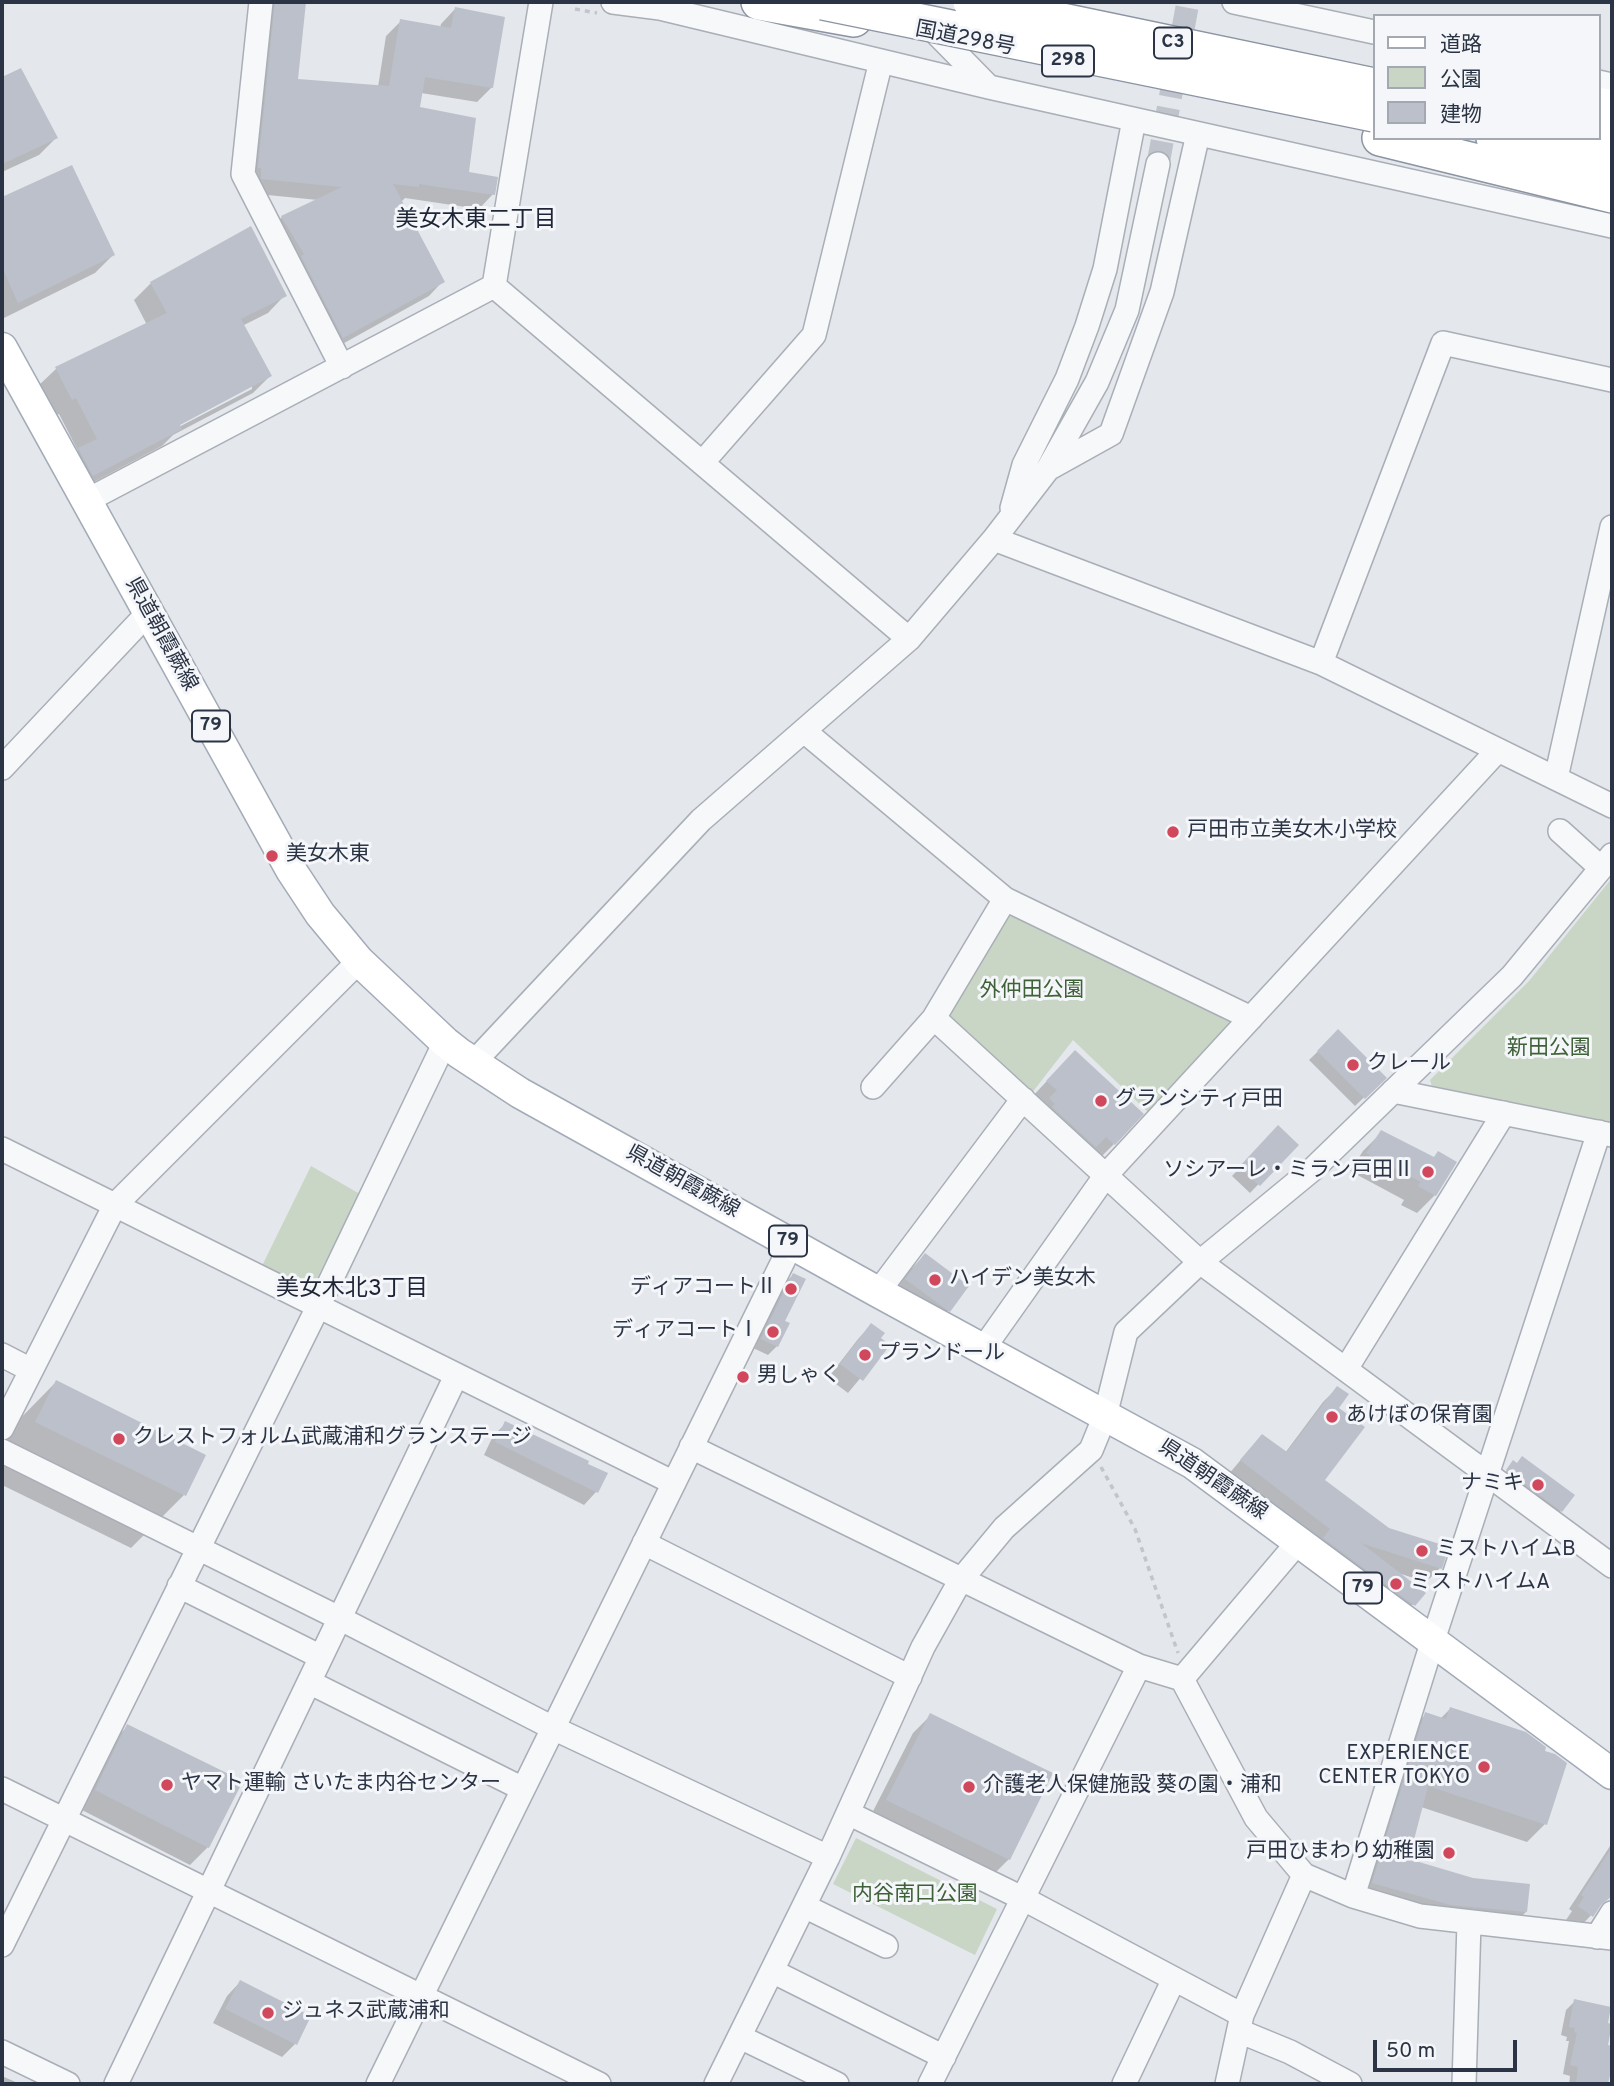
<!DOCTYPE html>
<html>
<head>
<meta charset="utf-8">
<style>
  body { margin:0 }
  #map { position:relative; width:1614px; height:2086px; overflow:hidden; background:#e4e7ec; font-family:Overpass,"Noto Sans JP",sans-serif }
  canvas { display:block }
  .frame { position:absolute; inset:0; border:4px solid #2b3445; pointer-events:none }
  .legend { position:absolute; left:1373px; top:14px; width:228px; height:126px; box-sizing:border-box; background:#f4f6f9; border:2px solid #a4a8b1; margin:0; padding:9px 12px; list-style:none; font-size:21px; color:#2b3445 }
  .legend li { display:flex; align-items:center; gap:14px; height:35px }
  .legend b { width:35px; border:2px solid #a4a8b1 }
  .scale { position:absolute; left:1373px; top:2040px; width:144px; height:32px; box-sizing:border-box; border:4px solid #2b3445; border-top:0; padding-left:9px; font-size:21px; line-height:24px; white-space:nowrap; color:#2b3445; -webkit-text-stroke:5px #f4f6f9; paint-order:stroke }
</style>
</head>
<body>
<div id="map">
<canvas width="1614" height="2086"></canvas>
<div class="frame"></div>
<ul class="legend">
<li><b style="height:9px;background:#fff"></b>道路</li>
<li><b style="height:19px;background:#c9d6c5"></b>公園</li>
<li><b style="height:19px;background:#bbc0ca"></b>建物</li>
</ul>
<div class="scale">50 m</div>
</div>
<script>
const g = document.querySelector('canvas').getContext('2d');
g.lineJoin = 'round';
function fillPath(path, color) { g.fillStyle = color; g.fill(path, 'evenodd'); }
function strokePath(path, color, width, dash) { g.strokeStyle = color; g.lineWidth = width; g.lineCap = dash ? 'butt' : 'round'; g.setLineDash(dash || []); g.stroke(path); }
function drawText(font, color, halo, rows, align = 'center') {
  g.font = font + ' Overpass,"Noto Sans JP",sans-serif'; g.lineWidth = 6; g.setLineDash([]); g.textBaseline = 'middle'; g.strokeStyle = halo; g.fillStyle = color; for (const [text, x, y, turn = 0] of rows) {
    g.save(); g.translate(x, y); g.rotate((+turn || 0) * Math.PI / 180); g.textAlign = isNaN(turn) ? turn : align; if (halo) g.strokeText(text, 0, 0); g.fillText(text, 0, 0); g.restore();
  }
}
const green = new Path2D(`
  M1612 878V1126L1433 1090 1430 1080 1529 981Z
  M1016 914 1228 1016 1231 1029 1150 1114 1073 1040 1031 1094 951 1023 948 1011 1003 919Z
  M311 1166 360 1194 308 1296 259 1272Z
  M856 1838 997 1909 975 1955 833 1884Z`);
const shadow = new Path2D(`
  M273 2H304L296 81 378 87 386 36 401 21 440 28 441 24 455 9 492 87 477 102 421 93 418 109 467 173 493 194 479 209 405 198 401 202 443 281 429 296 328 352 268 232 282 217 318 200 247 193 260 15Z
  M20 70 56 138 39 155 2 172V79Z
  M71 167 113 255 95 273 2 319V199Z
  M151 283 285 295 268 313 242 326 270 376 253 393 173 435 162 446 75 492 61 467 78 451 59 414 54 416 38 386 56 369 147 325 134 300ZM252 385V389L173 430 171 427Z
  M1338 1032 1384 1078 1355 1106 1309 1060Z
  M1059 1068 1114 1144 1098 1160 1031 1098Z
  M1278 1128 1296 1145 1250 1193 1232 1176Z
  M1381 1133 1435 1195 1417 1213 1401 1205 1404 1200 1350 1171 1363 1151Z
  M925 1255 949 1310 931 1328 889 1298 907 1273Z
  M793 1275 777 1346 768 1355 753 1348 785 1283Z
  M871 1325 878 1339 887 1346 848 1393 828 1378 858 1339Z
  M56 1382 184 1495 131 1548 2 1485 4 1435Z
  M1337 1388 1336 1408 1322 1481 1440 1568 1426 1582 1398 1573 1423 1593 1400 1619 1228 1475 1249 1450 1285 1453 1323 1402Z
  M506 1423 605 1474 596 1492 584 1505 484 1455 493 1436Z
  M1513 1463 1561 1511 1552 1519 1499 1480Z
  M1450 1709 1545 1824 1527 1842 1421 1807 1407 1860 1526 1912 1507 1930 1355 1901 1408 1732 1426 1714 1440 1719Z
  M931 1715 1009 1859 991 1877 869 1819 913 1733Z
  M128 1726 208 1847 190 1865 78 1808 109 1744Z
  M1612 1843V1893L1578 1929 1566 1920 1572 1911 1569 1909Z
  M240 1982 295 2044 282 2057 213 2023 227 1996Z
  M1575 2001 1606 2025V2046L1611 2065 1607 2084H1569L1570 2076 1563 2074 1569 2041H1566L1567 2037 1561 2035 1566 2010Z
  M2 2076 20 2084H2Z`);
const building = new Path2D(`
  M275 2H306L298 79 389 86 400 19 451 28 455 7 505 17 493 88 425 77 420 107 476 118 469 172 498 177 495 195 419 184V187L393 184 445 282 343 338 301 256 304 254 281 216 342 187 261 179V168H258Z
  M21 68 58 138 2 164V77Z
  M72 165 115 255 18 303 2 267V197Z
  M251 226 287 296 241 319 272 376 180 425 182 429 93 476 78 448 97 439 76 398 72 400 55 367 167 313 150 282Z
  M1338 1029 1387 1078 1365 1099 1317 1051Z
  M1075 1050 1144 1114 1115 1145 1106 1137 1096 1147 1052 1107 1055 1104 1049 1098 1057 1090 1046 1081Z
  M1278 1125 1299 1145 1260 1186 1239 1167Z
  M1381 1130 1434 1157 1438 1151 1457 1162 1436 1196 1418 1186 1421 1182 1366 1153Z
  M925 1253 969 1286 950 1312 905 1279Z
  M793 1273 806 1279 785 1321 790 1323 778 1347 761 1339Z
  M871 1323 885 1333 881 1338 890 1345 863 1381 840 1364Z
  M56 1380 206 1455 186 1496 35 1422Z
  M1337 1386 1349 1394 1339 1408 1365 1427 1325 1480 1389 1528 1449 1547 1442 1569 1361 1543 1426 1593 1415 1606 1323 1538 1330 1529 1240 1460 1262 1434 1287 1452Z
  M505 1421 589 1461 588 1464 608 1473 598 1493 495 1442Z
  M1522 1456 1575 1495 1562 1512 1506 1470 1513 1460 1517 1463Z
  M1450 1707 1526 1732 1546 1747 1545 1751 1555 1754 1567 1763 1547 1825 1428 1786 1409 1859 1473 1878 1530 1884 1527 1912 1451 1905 1372 1883 1425 1712 1446 1719Z
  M930 1713 1053 1773 1010 1860 886 1800Z
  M127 1724 243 1781 209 1848 95 1790Z
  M1612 1847V1896L1601 1905 1593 1917 1578 1906 1584 1897 1581 1895Z
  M240 1980 311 2016 297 2045 225 2009Z
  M1574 1999 1611 2007 1608 2023 1612 2024 1608 2045 1612 2046V2067L1608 2084H1576L1578 2067 1570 2065 1577 2033 1574 2032 1575 2028 1569 2027Z`);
const minorTunnel = new Path2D(`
  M1158 164 1188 2`);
const path = new Path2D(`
  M575 9 597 13
  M1101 1467 1135 1529 1178 1653`);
const minor = new Path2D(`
  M261 2 243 174 342 367
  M613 2 660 8 989 87 1612 226
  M1234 2 1374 32
  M938 35 989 87
  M1598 82 1612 85
  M494 286 909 639
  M702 463 814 335 881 61
  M1048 469 1111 434 1162 292 1198 134
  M86 501 494 286 541 2
  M1012 508 1024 465 1067 379 1087 326 1105 269 1134 120
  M994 539 1321 663 1612 806
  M1321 663 1443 343 1612 380
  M804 731 1005 899 1251 1018
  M2 768 148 613
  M1556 778 1612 527
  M1560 831 1601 868
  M1005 899 934 1018 1200 1262 1612 1566
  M474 1062 701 820 909 639 994 539 1048 469 1097 382 1127 310 1158 164
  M873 1087 934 1018
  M1393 1091 1612 1135
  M2 1149 674 1483
  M878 1292 1023 1099
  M983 1349 1106 1175 1498 750
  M2 1355 31 1370
  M1346 1369 1504 1113
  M2 1428 115 1205 359 961
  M691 1447 1139 1666 1182 1679
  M2 1451 339 1618 553 1728 828 1857
  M1299 1541 1182 1679 1256 1818 1304 1875 1353 1896 1420 1916 1612 1938
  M644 1543 910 1677
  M179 1586 321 1657
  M309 1682 523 1789
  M2 1789 599 2084
  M848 1813 1024 1899 1242 2015
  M1353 1896 1433 1640 1599 1132
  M804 1906 886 1946
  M1597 1937 1612 1913
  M2 1945 318 1307 445 1042
  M772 1971 944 2057
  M1239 2031 1290 2052 1350 2084
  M740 2037 837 2084
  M2 2052 68 2084
  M116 2084 456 1376
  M378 2084 792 1243
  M716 2084 828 1857 923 1647 960 1581 1004 1528 1091 1450 1105 1416 1126 1332 1200 1262 1313 1169 1512 976 1612 855
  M930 2084 1139 1666
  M1124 2084 1174 1979
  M1227 2084 1242 2015 1304 1875
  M1464 2084 1469 1923`);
const major = new Path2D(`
  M2 348 291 870 320 914 359 961 445 1042 459 1053 520 1093 878 1292 1192 1463 1612 1774`);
const highway = new Path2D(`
  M759 2 854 19
  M1598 105 1612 108
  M1598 134 1612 137
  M1380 138 1612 195
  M1494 138 1612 164`);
const highwayBridge = new Path2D(`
  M823 2 1374 114
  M971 2 1374 86`);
const markers = [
  [1173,832,7,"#d1485c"],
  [272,856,7,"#d1485c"],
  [1353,1065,7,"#d1485c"],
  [1101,1101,7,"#d1485c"],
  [1428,1172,7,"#d1485c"],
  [935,1280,7,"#d1485c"],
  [791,1289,7,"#d1485c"],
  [773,1332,7,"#d1485c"],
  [865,1355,7,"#d1485c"],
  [743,1377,7,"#d1485c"],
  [1332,1417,7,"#d1485c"],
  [119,1439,7,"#d1485c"],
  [1538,1485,7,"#d1485c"],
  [1422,1551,7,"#d1485c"],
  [1396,1584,7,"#d1485c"],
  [1484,1767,7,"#d1485c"],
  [167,1785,7,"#d1485c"],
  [969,1787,7,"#d1485c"],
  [1449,1853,7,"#d1485c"],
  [268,2013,7,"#d1485c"]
];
const shields = [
  [1173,43,38],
  [1068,61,52],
  [211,726,38],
  [788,1241,38],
  [1363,1588,38]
];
const shieldNames = [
  ["C3",1173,43],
  ["298",1068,61],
  ["79",211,726],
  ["79",788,1241],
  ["79",1363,1588]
];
const streetNames = [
  ["国道298号",965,40,11],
  ["県道朝霞蕨線",160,635,61],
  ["県道朝霞蕨線",682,1183,29],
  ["県道朝霞蕨線",1212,1481,34]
];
const poiNames = [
  ["戸田市立美女木小学校",1187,832],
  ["美女木東",286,856],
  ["クレール",1367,1065],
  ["グランシティ戸田",1115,1101],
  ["ソシアーレ・ミラン戸田Ⅱ",1414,1172,"right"],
  ["ハイデン美女木",949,1280],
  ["ディアコートⅡ",777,1289,"right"],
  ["ディアコートⅠ",759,1332,"right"],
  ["プランドール",879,1355],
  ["男しゃく",757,1377],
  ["あけぼの保育園",1346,1417],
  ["クレストフォルム武蔵浦和グランステージ",133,1439],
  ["ナミキ",1524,1485,"right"],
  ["ミストハイムB",1436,1551],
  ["ミストハイムA",1410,1584],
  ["EXPERIENCE",1470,1755,"right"],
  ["CENTER TOKYO",1470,1779,"right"],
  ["ヤマト運輸 さいたま内谷センター",181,1785],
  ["介護老人保健施設 葵の園・浦和",983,1787],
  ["戸田ひまわり幼稚園",1435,1853,"right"],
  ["ジュネス武蔵浦和",282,2013]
];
const parkNames = [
  ["外仲田公園",1032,992],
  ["新田公園",1549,1050],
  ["内谷南口公園",915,1896]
];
const neighbourhoodNames = [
  ["美女木東二丁目",476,221],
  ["美女木北3丁目",352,1290]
];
fillPath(green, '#c9d6c5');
fillPath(shadow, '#0003');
fillPath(building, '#bbc0ca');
strokePath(minorTunnel, '#bfc3cb', 23, [23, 11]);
strokePath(minor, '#a9aeb7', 26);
strokePath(major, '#a3abb8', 33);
strokePath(highway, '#8b94a3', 38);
strokePath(path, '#c2c5cb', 3.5, [5, 5]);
strokePath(minor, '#f7f8fa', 23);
strokePath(major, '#fff', 30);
strokePath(highway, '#fff', 35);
strokePath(highwayBridge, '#8b94a3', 38, []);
strokePath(highwayBridge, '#fff', 35);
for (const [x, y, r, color] of markers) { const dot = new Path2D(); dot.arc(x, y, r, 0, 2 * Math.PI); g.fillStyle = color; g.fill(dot); strokePath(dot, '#f4f6f9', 2.5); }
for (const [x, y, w] of shields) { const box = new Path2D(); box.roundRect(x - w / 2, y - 15.5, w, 31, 5); g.fillStyle = '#f4f6f9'; g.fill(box); strokePath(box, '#2b3445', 2); }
drawText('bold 19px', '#2b3445', null, shieldNames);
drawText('21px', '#2b3445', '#f4f6f9', streetNames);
drawText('21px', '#2b3445', '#f4f6f9', poiNames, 'left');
drawText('21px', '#3f6138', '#f4f6f9', parkNames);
drawText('23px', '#1d2536', '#f4f6f9', neighbourhoodNames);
</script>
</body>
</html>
